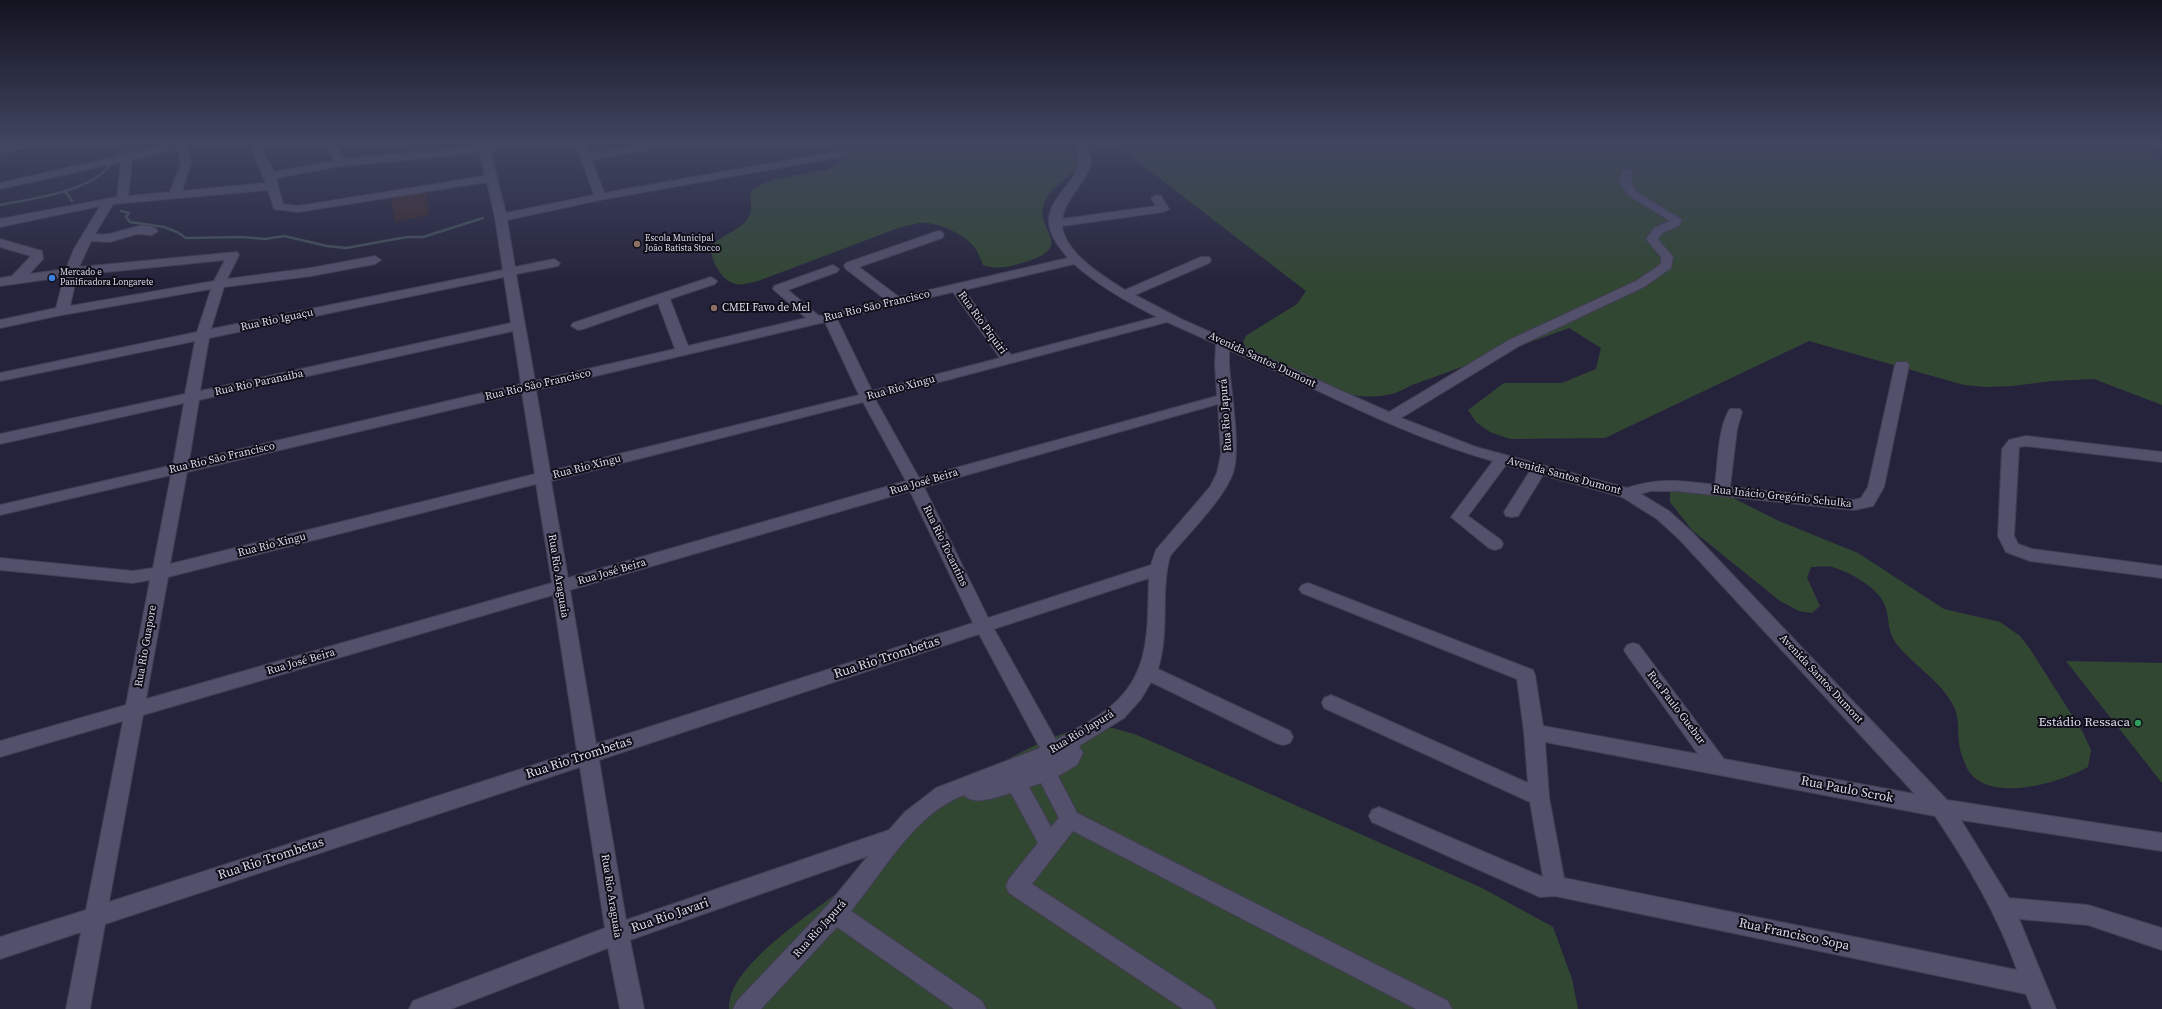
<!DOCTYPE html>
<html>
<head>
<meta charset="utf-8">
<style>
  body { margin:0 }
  canvas { display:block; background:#25233b }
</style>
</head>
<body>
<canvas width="2162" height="1009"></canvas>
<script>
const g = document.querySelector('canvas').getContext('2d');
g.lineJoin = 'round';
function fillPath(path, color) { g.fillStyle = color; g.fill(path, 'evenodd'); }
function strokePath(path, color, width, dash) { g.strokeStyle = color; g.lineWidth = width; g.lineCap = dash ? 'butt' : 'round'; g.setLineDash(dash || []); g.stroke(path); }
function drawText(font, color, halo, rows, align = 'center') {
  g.font = font + ' "Source Serif 4",serif'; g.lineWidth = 4; g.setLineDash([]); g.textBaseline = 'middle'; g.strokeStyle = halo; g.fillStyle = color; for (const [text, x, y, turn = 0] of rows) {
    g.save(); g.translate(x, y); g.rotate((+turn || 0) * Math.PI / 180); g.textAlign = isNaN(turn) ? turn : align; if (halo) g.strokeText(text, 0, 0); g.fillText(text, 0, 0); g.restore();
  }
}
const medical = new Path2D(`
  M426 191 429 215 395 222 390 198Z`);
const green = new Path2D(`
  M836 144H1071C1075 152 1081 159 1077 168 1068 178 1051 188 1045 201 1031 231 1081 246 1022 263 1009 267 996 270 983 265 981 259 978 253 975 248 965 234 936 221 919 223 913 224 907 226 901 227L758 281C751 282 743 286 736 284 721 281 712 261 710 247 721 234 748 229 751 210 752 204 749 198 751 191 771 175 805 176 829 169L838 164 840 157Z
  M1115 144H2134L2162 161V405L2094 379 2052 381 2012 386 1987 387 1964 385 1809 341 1605 438 1510 439 1490 432 1476 422 1468 410 1504 383H1562L1596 369 1601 348 1569 328 1412 385C1405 388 1399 392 1392 394 1339 406 1290 372 1246 348L1243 341 1247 335 1297 304 1306 291Z
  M1670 490 1727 495 1779 521 1858 553 1944 609 2000 622 2020 636 2030 649 2082 731 2091 750 2088 767C2060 783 1984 806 1966 766 1964 760 1961 754 1960 749 1957 736 1960 718 1954 707 1941 681 1917 668 1899 647 1887 632 1890 624 1886 608 1881 589 1849 571 1832 567 1825 566 1817 567 1811 567L1807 578 1820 606 1812 613 1799 611 1780 601 1692 530 1670 502Z
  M2066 661 2162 663V783Z
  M1088 726 1113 728 1137 735 1482 888 1553 927 1572 979 1578 1009H729C728 995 736 982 745 971 773 937 814 912 848 884 896 845 940 802 992 769 1022 750 1054 735 1088 726Z`);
const stream = new Path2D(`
  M114 157 122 152 127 144
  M66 192 72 201
  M0 205C30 199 90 192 109 166
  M121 211 129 213 126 217 130 222 164 227 177 232 186 238 241 237 265 239 284 236 327 246 346 248 407 237H423L483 218`);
const minor = new Path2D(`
  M15 144H35L34 146 0 154V148Z
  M172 144H192L187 147 191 163 182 191 266 183 249 144H259L274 172 334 161 325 144H335L344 159 478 146V144H511L490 151 506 213 594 195 576 144H586L590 154 643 144H667L662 147 592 160 604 193 840 151 844 152 845 154 840 157 600 200 507 220 515 267 554 259 560 263 558 266 516 274 535 381 675 349 658 303 583 329 578 330 571 326 573 323 711 277 717 281 715 284 670 299 688 346 806 318 773 289 774 286 833 265 839 269 837 272 788 290 819 316 886 300 846 269 844 266 846 263 938 231 942 232 944 235 942 238 859 267 899 297 1068 258C1060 248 1050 236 1049 223 1047 191 1092 179 1075 144H1085C1088 150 1092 156 1091 162 1087 182 1066 197 1062 219L1156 206 1151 198 1157 195 1161 196 1169 209 1163 212 1062 226C1065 253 1104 277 1125 290L1201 257H1209L1211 260 1209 263 1135 295 1181 319 1389 412 1509 340 1636 281 1661 264V257L1646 239 1654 228 1670 221 1628 195 1619 181 1623 170H1631L1632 172 1631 181 1636 191 1682 220 1679 226 1662 233 1658 239 1673 257 1671 268 1644 287 1519 346 1401 418 1476 447 1627 488C1660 477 1682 481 1715 485 1718 464 1718 426 1730 409H1740L1742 412 1737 429 1730 487 1854 500 1861 498 1868 487 1895 365 1897 362H1907L1909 365 1884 487 1873 506 1854 510 1676 491H1650L1641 494 1669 511 1691 531 1947 800 2162 833V851L1961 820 2009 898 2088 905 2162 928V950L2088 925 2019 919 2056 1009H2032L2026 994 1555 896 1540 897 1372 822 1369 816 1372 810 1379 807 1543 877 1530 802 1324 708 1322 703 1324 698 1331 695 1338 698 1528 783 1524 732 1517 679 1302 593 1299 589 1302 585 1308 583 1533 670 1535 675 1543 726 1698 754 1627 655 1624 650 1627 645 1633 643 1639 645 1724 759 1915 794 1679 539 1657 519 1622 497 1543 475 1518 516 1512 517 1506 516 1504 512 1530 471 1506 465 1468 516 1501 540 1503 544 1501 548 1495 550 1489 548 1451 517 1493 461C1400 435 1317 388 1229 350V364C1231 392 1241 449 1233 473 1223 500 1189 533 1170 556 1160 593 1170 630 1158 669L1290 731 1293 737 1290 743 1283 745 1276 743 1151 682 1141 699 1124 718 1079 746 1083 753 1077 765 1058 776 1077 813 1448 1001 1452 1009H1416L1073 831 1032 884 1212 1001 1216 1009H1183L1009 893 1006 886 1009 879 1038 843 1011 793C998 796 975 807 964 795 914 814 884 871 851 911L982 1001 986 1009H954L837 927 761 1009H733L737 1001 827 906 868 856 630 940 644 1009H620L608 948 451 1009H409L413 1001 605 928 580 767 105 924 90 1009H66L81 932 0 959V937L86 910 123 721 0 757V741L126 705 150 580 133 583 0 570V558L133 571 153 568 171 475 0 515V505L173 465 184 403 0 444V434L185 394 195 341 0 381V373L197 332 211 289 62 315 0 328V320L56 308 64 277 0 286V278L12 276 31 256 0 247V239L42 251 43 259 29 274 66 269 74 249 100 206 0 227V219L117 197 121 162 0 189V183ZM177 149 181 163 170 192 128 196 132 160ZM480 153 485 176 298 206 283 204 276 178 341 166ZM487 182 495 218 503 270 211 329 224 287 311 276 375 264 381 260 375 256 311 268 227 279 239 255 237 252 79 267 91 241 110 242 137 234 152 235 158 231C148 218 120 233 108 234 104 235 99 234 95 234L113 204 268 190 274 209 298 212ZM225 260 214 281 70 306 77 275ZM1074 264C1099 286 1127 302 1157 317L1011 355 964 290ZM504 277 511 323 200 391 209 338ZM953 292 1000 358 872 391 837 319ZM825 322 859 395 550 471 536 390ZM1167 322 1216 344 1215 364 1217 396 919 478 875 399ZM513 331 521 384 189 461 199 400ZM522 393 535 474 170 564 187 472ZM863 402 906 481 568 578 551 481ZM1218 404 1221 454 1217 473 1210 487 1156 550 1151 565 988 618 924 487ZM536 484 552 583 146 699 168 577ZM910 491 973 623 596 744 570 590ZM1149 578C1147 627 1152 673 1110 707 1095 720 1073 730 1056 740L994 629ZM553 595 577 751 109 902 143 715ZM979 634 1040 748 936 788 905 812 889 830 626 920 599 760ZM1545 742 1935 816C1968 865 1997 914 2017 970L1564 878 1549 797ZM1041 783 1059 818 1051 827 1029 787Z
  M2026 436 2162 452V462L2026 446 2019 447 2014 536 2018 544 2032 549 2162 566V578L2030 561 2006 552 1998 536 2002 449 2009 440Z`);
const markers = [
  [637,244,4,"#8d6e63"],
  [52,278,4,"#3f7fe0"],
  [714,308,4,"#8d6e63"],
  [2138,723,4,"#2e9e5b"]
];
const farPoinames = [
  ["Escola Municipal",645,239],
  ["João Batista Stocco",645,249],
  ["Mercado e",60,273],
  ["Panificadora Longarete",60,283]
];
const streetNames = [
  ["Rua Rio São Francisco",877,306,-13],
  ["Rua Rio Iguaçu",277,320,-12],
  ["Rua Rio Piquiri",982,323,54],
  ["Avenida Santos Dumont",1262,360,25],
  ["Rua Rio Paranaiba",259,383,-12],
  ["Rua Rio São Francisco",538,385,-13],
  ["Rua Rio Xingu",901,388,-15],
  ["Rua Rio Japurá",1226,415,-94],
  ["Rua Rio São Francisco",222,458,-13],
  ["Rua Rio Xingu",587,467,-14],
  ["Avenida Santos Dumont",1564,476,15],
  ["Rua José Beira",924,482,-16],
  ["Rua Inácio Gregório Schulka",1782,497,6],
  ["Rua Rio Xingu",272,545,-14],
  ["Rua Rio Tocantins",945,546,64],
  ["Rua José Beira",612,572,-16],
  ["Rua Rio Araguaia",558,576,81],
  ["Rua Rio Guapore",146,646,-80],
  ["Rua José Beira",301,662,-16],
  ["Avenida Santos Dumont",1821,679,47],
  ["Rua Paulo Guebur",1676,708,53],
  ["Rua Rio Japurá",1082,732,-31],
  ["Rua Rio Araguaia",611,896,81],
  ["Rua Rio Japurá",820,929,-48]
];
const poiNames = [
  ["CMEI Favo de Mel",722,308]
];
const nearStreetnames = [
  ["Rua Rio Trombetas",887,658,-18],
  ["Rua Rio Trombetas",579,758,-18],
  ["Rua Paulo Scrok",1847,790,11],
  ["Rua Rio Trombetas",271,859,-18],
  ["Rua Rio Javari",670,916,-19],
  ["Rua Francisco Sopa",1794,935,12]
];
const nearPoinames = [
  ["Estádio Ressaca",2130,723]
];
fillPath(medical, '#3c282a');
fillPath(green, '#324732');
strokePath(stream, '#44525a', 2.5);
strokePath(minor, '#403e51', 2);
fillPath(minor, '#52506b');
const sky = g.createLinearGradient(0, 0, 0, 286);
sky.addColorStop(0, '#141320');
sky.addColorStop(0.5, '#404560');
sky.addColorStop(1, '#40456000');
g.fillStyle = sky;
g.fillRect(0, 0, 2162, 286);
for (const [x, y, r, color] of markers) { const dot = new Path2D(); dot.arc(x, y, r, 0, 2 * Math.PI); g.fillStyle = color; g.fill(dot); strokePath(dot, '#0f0e19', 1.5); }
drawText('9px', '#dbdbeb', '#0f0e19', farPoinames, 'left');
drawText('11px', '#dbdbeb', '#0f0e19', streetNames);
drawText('11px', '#dbdbeb', '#0f0e19', poiNames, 'left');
drawText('13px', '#dbdbeb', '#0f0e19', nearStreetnames);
drawText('13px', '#dbdbeb', '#0f0e19', nearPoinames, 'right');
</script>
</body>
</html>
